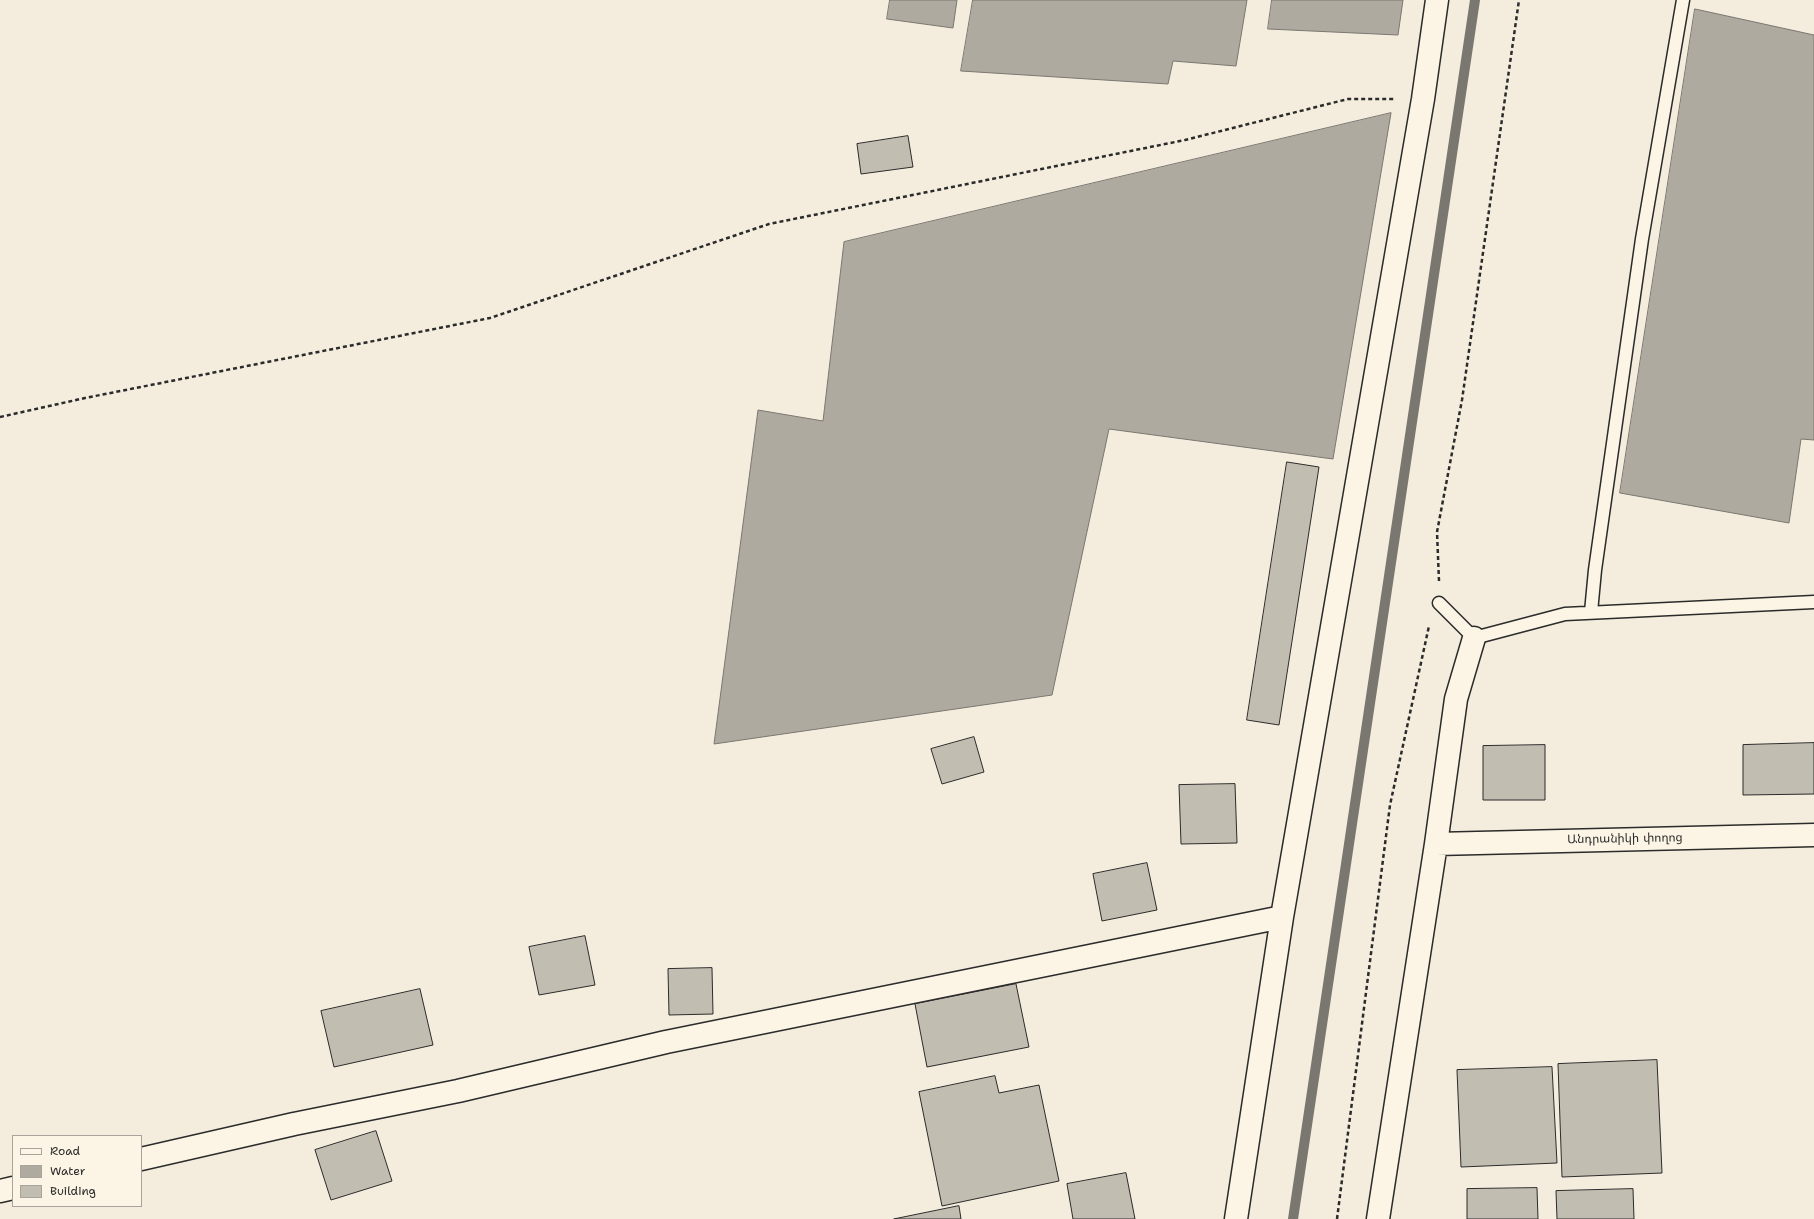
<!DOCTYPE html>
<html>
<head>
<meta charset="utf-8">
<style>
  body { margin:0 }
  #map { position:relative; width:1814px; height:1219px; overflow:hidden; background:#f4edde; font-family:"Shantell Sans",sans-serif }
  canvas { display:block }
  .legend { position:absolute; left:12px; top:1135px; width:130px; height:72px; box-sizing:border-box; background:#fcf5e5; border:1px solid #a8a49b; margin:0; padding:5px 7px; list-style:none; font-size:12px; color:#2b2b2b }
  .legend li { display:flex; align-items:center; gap:8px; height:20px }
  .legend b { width:20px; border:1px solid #a8a49b }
</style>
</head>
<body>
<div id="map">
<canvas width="1814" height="1219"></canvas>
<ul class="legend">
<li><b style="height:5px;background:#fcf5e5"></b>Road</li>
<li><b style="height:11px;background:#afaaa0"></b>Water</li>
<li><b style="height:11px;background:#c2bdb1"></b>Building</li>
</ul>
</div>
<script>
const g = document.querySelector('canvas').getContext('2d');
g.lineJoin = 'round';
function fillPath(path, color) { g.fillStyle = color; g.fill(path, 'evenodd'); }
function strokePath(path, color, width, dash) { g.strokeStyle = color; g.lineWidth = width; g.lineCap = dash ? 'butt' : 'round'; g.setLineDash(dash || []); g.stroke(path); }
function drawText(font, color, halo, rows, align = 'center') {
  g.font = font + ' "Shantell Sans","Noto Sans Armenian",sans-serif'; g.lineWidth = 3; g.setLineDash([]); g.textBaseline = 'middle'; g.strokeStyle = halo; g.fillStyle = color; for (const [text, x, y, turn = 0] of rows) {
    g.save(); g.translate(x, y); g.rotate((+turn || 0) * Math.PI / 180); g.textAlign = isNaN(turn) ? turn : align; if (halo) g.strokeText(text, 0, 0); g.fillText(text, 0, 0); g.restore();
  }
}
const water = new Path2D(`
  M890 0H957L953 28 887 19Z
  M973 0H1247L1236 66 1173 61 1168 84 961 71Z
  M1272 0H1403L1398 35 1268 29Z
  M1695 9 1814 35V440L1801 439 1789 523 1620 493Z
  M1391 113 1333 459 1109 429 1052 695 714 744 758 410 823 421 844 242Z`);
const stream = new Path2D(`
  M1293 1219 1475 0`);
const building = new Path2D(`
  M908 136 913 167 861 174 857 144Z
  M1287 462 1319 467 1279 725 1247 720Z
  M974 737 984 772 942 784 931 749Z
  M1814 743V794L1743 795V745Z
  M1545 745V800H1483V746Z
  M1235 784 1237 843 1181 844 1179 785Z
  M1147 863 1157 910 1102 921 1093 874Z
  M585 936 595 985 539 995 529 947Z
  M712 968 713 1014 669 1015 668 969Z
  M1016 984 1029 1047 927 1067 915 1004Z
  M420 989 433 1045 334 1067 321 1011Z
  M1657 1060 1662 1173 1562 1177 1558 1064Z
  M1552 1067 1557 1163 1461 1167 1457 1070Z
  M995 1076 999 1093 1039 1085 1059 1181 942 1206 919 1092Z
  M376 1131 392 1181 331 1200 315 1150Z
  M1126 1173 1135 1219H1073L1067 1184Z
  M1537 1188 1538 1219H1467V1189Z
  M1633 1189 1634 1219H1557L1556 1191Z
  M959 1206 961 1219H894Z`);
const path = new Path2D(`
  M0 417 85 398 490 318 769 224 1185 140 1348 99H1395
  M1439 581 1437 532 1462 400 1519 0
  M1337 1219 1390 805 1429 626`);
const service = new Path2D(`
  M1439 603 1474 638 1565 614 1814 602
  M1591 612 1595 570 1642 239 1683 0`);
const minor = new Path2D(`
  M1436 844 1814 835
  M141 1159 294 1124 458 1091 666 1042 1282 917
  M0 1191 13 1188
  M1236 1219 1282 917 1423 99 1437 0
  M1378 1219 1436 844 1456 699 1474 638`);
const streetNames = [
  ["Անդրանիկի փողոց",1625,839,-1]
];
fillPath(water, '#afaaa0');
strokePath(water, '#7a7771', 1);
strokePath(stream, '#7a7771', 10);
fillPath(building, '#c2bdb1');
strokePath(building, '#2b2b2b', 1);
strokePath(service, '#2b2b2b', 15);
strokePath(minor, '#2b2b2b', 25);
strokePath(path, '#2b2b2b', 2.5, [4, 3]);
strokePath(service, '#fcf5e5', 12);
strokePath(minor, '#fcf5e5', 22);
drawText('12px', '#2b2b2b', '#fcf5e5', streetNames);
</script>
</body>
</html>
